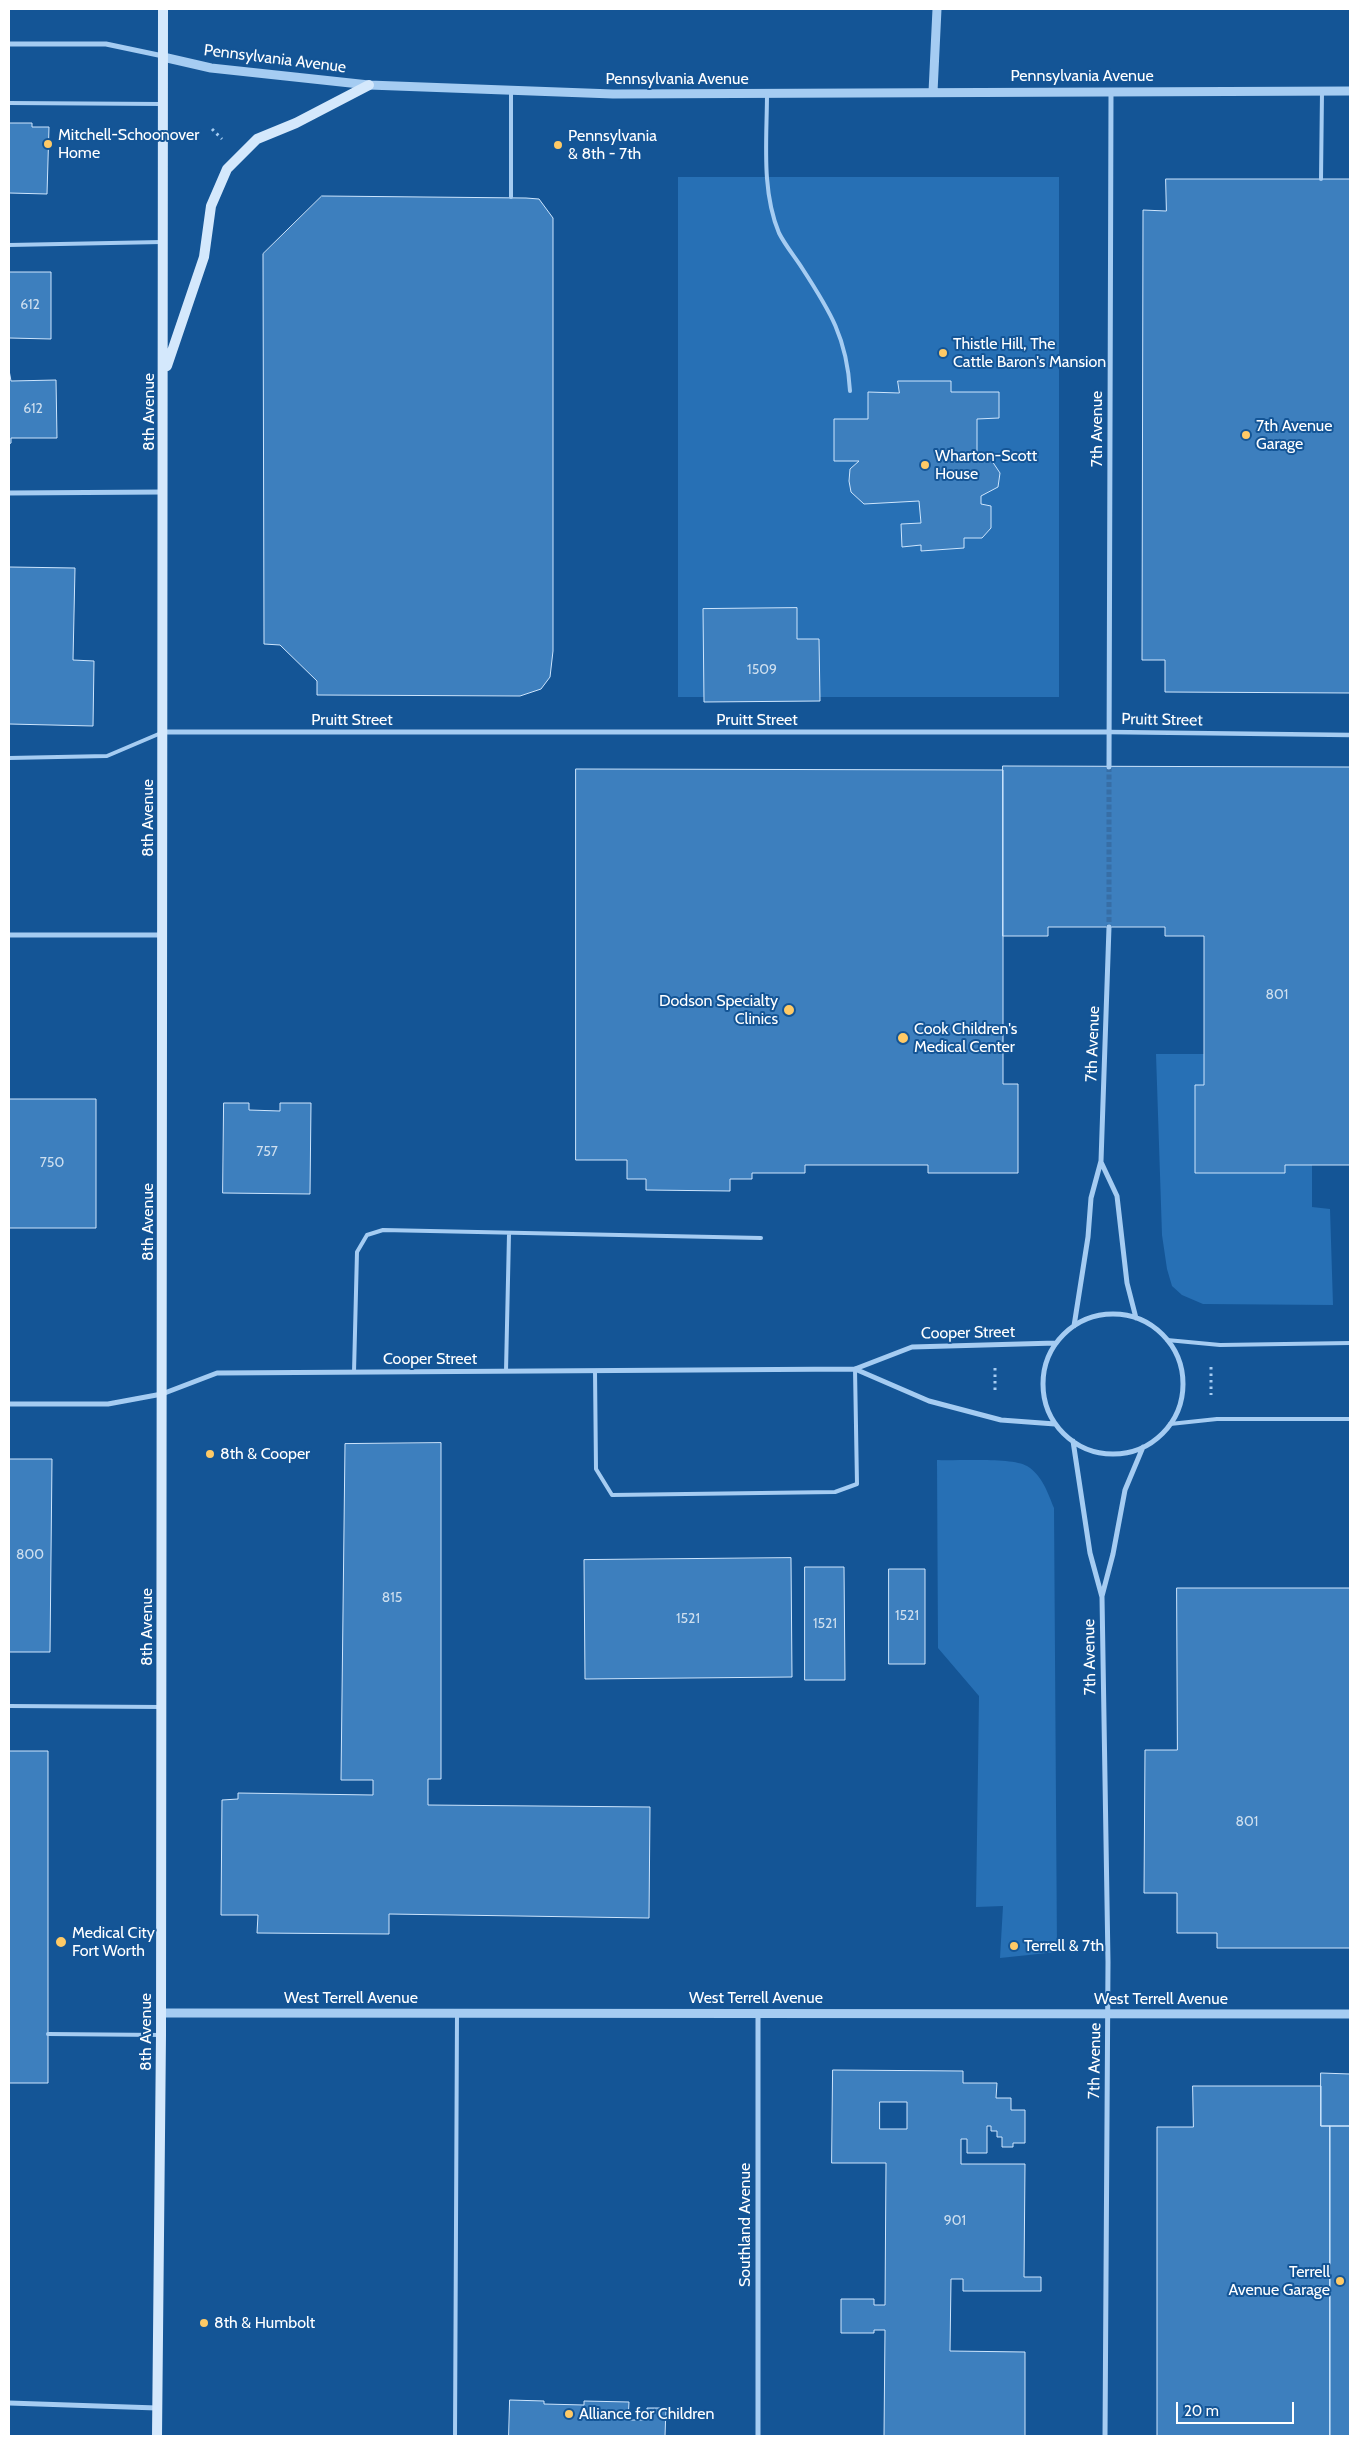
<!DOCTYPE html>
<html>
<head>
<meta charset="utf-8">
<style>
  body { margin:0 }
  #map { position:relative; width:1359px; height:2445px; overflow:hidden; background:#145596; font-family:Cabin,sans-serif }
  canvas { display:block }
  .frame { position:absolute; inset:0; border:10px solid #fff; pointer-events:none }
  .scale { position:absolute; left:1176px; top:2402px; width:118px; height:22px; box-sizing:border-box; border:2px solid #fff; border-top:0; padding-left:6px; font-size:15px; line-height:18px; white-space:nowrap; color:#fff; -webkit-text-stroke:4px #145596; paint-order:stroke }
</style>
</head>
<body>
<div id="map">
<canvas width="1359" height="2445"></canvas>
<div class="frame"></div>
<div class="scale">20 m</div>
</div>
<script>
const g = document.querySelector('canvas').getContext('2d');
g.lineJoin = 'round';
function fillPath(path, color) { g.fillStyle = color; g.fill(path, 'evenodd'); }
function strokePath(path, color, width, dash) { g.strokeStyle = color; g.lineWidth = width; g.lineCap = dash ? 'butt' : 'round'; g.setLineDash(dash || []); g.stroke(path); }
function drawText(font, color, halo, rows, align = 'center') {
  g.font = font + ' Cabin,sans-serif'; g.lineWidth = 4; g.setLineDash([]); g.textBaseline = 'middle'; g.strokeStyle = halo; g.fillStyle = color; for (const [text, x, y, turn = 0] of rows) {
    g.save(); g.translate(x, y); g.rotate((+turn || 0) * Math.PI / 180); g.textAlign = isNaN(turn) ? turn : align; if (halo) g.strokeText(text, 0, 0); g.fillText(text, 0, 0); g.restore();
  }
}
const green = new Path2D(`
  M678 177H1059V697H678Z
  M1156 1054H1204V1085H1195V1173L1285 1165H1312V1207L1330 1209 1333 1305 1203 1304 1182 1295 1172 1286 1167 1269 1162 1235Z
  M937 1460C956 1461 1012 1457 1027 1466 1042 1475 1048 1493 1054 1508L1057 1952 1000 1958 1003 1906 976 1907 979 1696 938 1648Z`);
const building = new Path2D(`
  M9 123H32V127H49L47 194 9 193Z
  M1166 179H1350V693L1165 692V660H1142L1143 210 1166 211Z
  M322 196 526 198 539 199 553 218V651L550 677 541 689 520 696 317 695V681L280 645 264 644 263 254Z
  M9 272H51V339L9 338Z
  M9 370 11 381 56 380 57 438H11V443L9 444Z
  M898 381H951V392H999V418L977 419V452L990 458 1000 473 998 487 981 496V504L991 506V528L982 538H964V548L921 551V545L902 547 901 524 921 523 919 501 864 504 851 492 849 481 850 469 859 461H834V419H868V392L899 393Z
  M9 567 75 568 73 660 94 661 93 726 9 724Z
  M797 608V639H819L820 701 704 702 703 609Z
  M1003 766 1350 767V1165H1285V1173H1195V1085H1204V936H1165V927H1048V936H1003Z
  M576 769 1003 770V1084H1018V1173H928V1165H805V1173H752V1179H730V1191L646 1190V1179H627V1160H576Z
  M9 1099H96V1228H9Z
  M224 1103H249V1110L280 1111V1103H311L310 1194 223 1193Z
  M441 1443V1779H428V1805L650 1807 649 1918 389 1914V1934L257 1933 258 1915H221L222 1800 238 1799V1793L373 1795V1780H341L345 1444Z
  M9 1459H52L50 1652H9Z
  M791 1558 792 1677 585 1679 584 1560Z
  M805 1567H844L845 1680H805Z
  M889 1569H925V1664H889Z
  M1177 1588H1350V1948H1217V1933H1177V1893H1144L1145 1750H1177Z
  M9 1751H48V2083H9Z
  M833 2070 963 2071V2083H997L996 2098H1011V2110H1025V2143H1013V2147H1002V2137H997V2131H991V2126H987V2153H967V2139H961V2164H1025L1024 2277H1041V2291H963V2279H951L950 2351 1025 2352V2436H884L885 2330H874V2333H841V2299H874V2305H885L886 2163H832ZM880 2102H907V2129H880Z
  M1321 2073 1350 2074V2126H1321Z
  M1193 2086H1321V2126H1330V2436H1157V2127H1193Z
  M1330 2126H1350V2436H1330Z
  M510 2400 544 2401V2404L584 2405V2401L629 2402 628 2420H647V2408H666L665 2436H509Z`);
const minorTunnel = new Path2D(`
  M1109 767V927`);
const path = new Path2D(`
  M212 129 222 139
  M1211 1367V1395
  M995 1368V1394`);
const service = new Path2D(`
  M767 93C767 139 761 190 779 233 785 245 795 257 802 268 830 311 847 338 850 391
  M9 103 161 104
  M1321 179 1322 92
  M511 197V91
  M9 245 162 242
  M9 758 107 756 161 733
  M1167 1340 1220 1345 1350 1343
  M506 1371 509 1234
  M595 1371 596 1469 612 1495 835 1492 857 1484 855 1369
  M354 1372 357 1252 367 1235 383 1230 761 1238
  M1170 1424 1217 1419H1350
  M9 1706 161 1707
  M48 2034 161 2035
  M455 2436 457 2014`);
const pedestrian = new Path2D(`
  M1109 732 1350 735`);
const minor = new Path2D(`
  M9 44H106L163 56
  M9 493 163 492
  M163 732H1109
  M1109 767 1111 92
  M9 935H163
  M1101 1162 1117 1196 1127 1283 1136 1318
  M1043 1384a70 70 0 1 1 140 0a70 70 0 1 1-140 0Z
  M1074 1326 1088 1237 1091 1198 1101 1161 1109 927
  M855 1369 929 1401 1001 1420 1055 1424
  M9 1404H108L162 1394 217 1373 855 1369 912 1347 1056 1343
  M1073 1441 1090 1553 1102 1597 1108 1962 1105 2436
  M1102 1596 1113 1554 1125 1490 1143 1447
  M9 2403 157 2408
  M758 2436V2013`);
const tertiary = new Path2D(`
  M163 57 211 68 369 85 613 94 1350 91
  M933 92 937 9
  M161 2013 1350 2014`);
const secondary = new Path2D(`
  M167 366 204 257 211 206 227 169 257 139 296 123 369 85
  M157 2436 161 2035 163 9`);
const markers = [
  [48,144,5,"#ffca66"],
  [558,145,5,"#ffca66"],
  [943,353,5,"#ffca66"],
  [1246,435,5,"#ffca66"],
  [925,465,5,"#ffca66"],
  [789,1010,6,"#ffca66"],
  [903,1038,6,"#ffca66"],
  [210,1454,5,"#ffca66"],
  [61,1942,6,"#ffca66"],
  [1014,1946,5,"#ffca66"],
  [1340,2281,5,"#ffca66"],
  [204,2323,5,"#ffca66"],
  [569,2414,5,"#ffca66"]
];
const numberNames = [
  ["612",30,305],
  ["612",33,409],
  ["1509",762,670],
  ["801",1277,995],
  ["757",267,1152],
  ["750",52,1163],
  ["800",30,1555],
  ["815",392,1598],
  ["1521",907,1616],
  ["1521",688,1619],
  ["1521",825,1624],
  ["801",1247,1822],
  ["901",955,2221]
];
const streetNames = [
  ["Pennsylvania Avenue",275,59,7],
  ["Pennsylvania Avenue",1082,76],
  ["Pennsylvania Avenue",677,79],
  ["8th Avenue",149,412,-90],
  ["7th Avenue",1097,429,-90],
  ["Pruitt Street",352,720],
  ["Pruitt Street",757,720],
  ["Pruitt Street",1162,720,1],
  ["8th Avenue",148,818,-90],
  ["7th Avenue",1093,1044,-88],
  ["8th Avenue",148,1222,-90],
  ["Cooper Street",968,1333,-1],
  ["Cooper Street",430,1359],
  ["8th Avenue",147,1627,-90],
  ["7th Avenue",1090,1657,-91],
  ["West Terrell Avenue",351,1998],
  ["West Terrell Avenue",756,1998],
  ["West Terrell Avenue",1161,1999],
  ["8th Avenue",146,2032,-90],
  ["7th Avenue",1095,2061,-89],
  ["Southland Avenue",745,2225,-90]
];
const poiNames = [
  ["Mitchell-Schoonover",58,135],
  ["Home",58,153],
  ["Pennsylvania",568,136],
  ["& 8th - 7th",568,154],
  ["Thistle Hill, The",953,344],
  ["Cattle Baron's Mansion",953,362],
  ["7th Avenue",1256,426],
  ["Garage",1256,444],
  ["Wharton-Scott",935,456],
  ["House",935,474],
  ["Dodson Specialty",778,1001,"right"],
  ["Clinics",778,1019,"right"],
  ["Cook Children's",914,1029],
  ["Medical Center",914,1047],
  ["8th & Cooper",220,1454],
  ["Medical City",72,1933],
  ["Fort Worth",72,1951],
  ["Terrell & 7th",1024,1946],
  ["Terrell",1330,2272,"right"],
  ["Avenue Garage",1330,2290,"right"],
  ["8th & Humbolt",214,2323],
  ["Alliance for Children",579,2414]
];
fillPath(green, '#2770b5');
fillPath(building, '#3d7fbe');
strokePath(building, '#cde5fd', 1);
strokePath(minorTunnel, '#376ea6', 5, [5, 2.5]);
strokePath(path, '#a5ccf2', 3, [2.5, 4]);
strokePath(service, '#a5ccf2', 4);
strokePath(pedestrian, '#a5ccf2', 4.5);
strokePath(minor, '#a5ccf2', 5);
strokePath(tertiary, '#a5ccf2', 9);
strokePath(secondary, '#d4e8fc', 10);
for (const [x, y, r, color] of markers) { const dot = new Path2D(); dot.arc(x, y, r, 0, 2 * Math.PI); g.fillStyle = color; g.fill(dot); strokePath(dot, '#145596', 2); }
drawText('14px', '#cedfef', null, numberNames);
drawText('16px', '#fff', '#145596', streetNames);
drawText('16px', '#fff', '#145596', poiNames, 'left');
</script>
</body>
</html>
